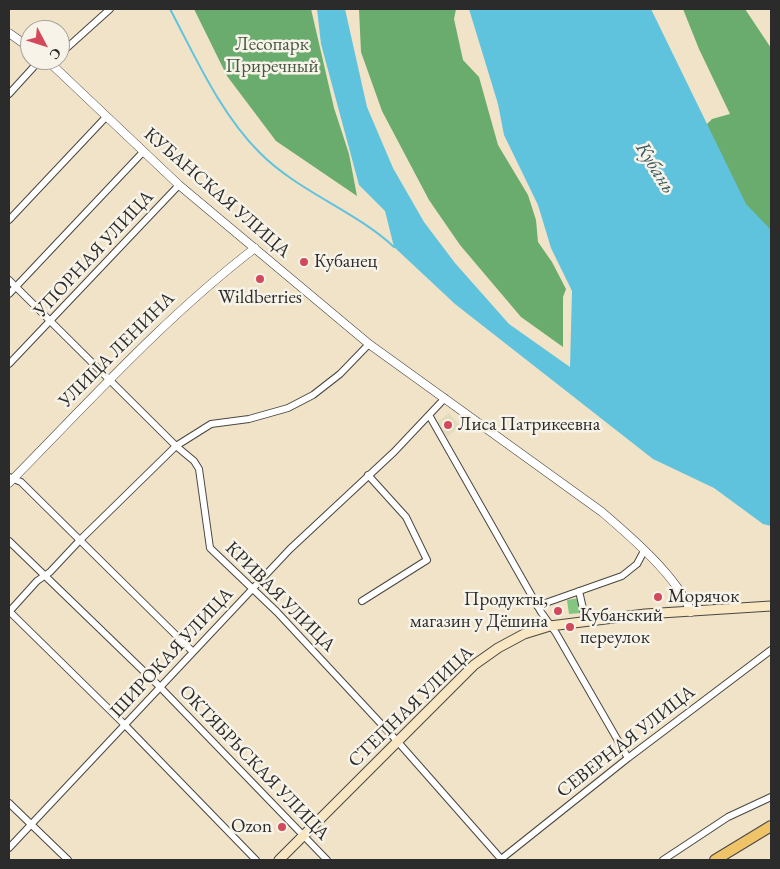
<!DOCTYPE html>
<html>
<head>
<meta charset="utf-8">
<style>
  body { margin:0 }
  #map { position:relative; width:780px; height:869px; overflow:hidden; background:#f0e3c8; font-family:"EB Garamond",serif }
  canvas { display:block }
  .frame { position:absolute; inset:0; border:10px solid #2b2b2b; pointer-events:none }
  .north { position:absolute; left:20px; top:20px; width:50px; height:50px; box-sizing:border-box; background:#f7f3e8; border:1px solid #a5a39c; border-radius:50%; rotate:130deg; font-size:14px; font-weight:700; line-height:20px; text-align:center; color:#2b2b2b }
  .north::after { content:''; display:block; margin:auto; width:18px; height:22px; background:#d1495b; clip-path:polygon(50% 0,100% 100%,50% 72%,0 100%) }
</style>
</head>
<body>
<div id="map">
<canvas width="780" height="869"></canvas>
<div class="frame"></div>
<div class="north">С</div>
</div>
<script>
const g = document.querySelector('canvas').getContext('2d');
g.lineJoin = 'round';
function fillPath(path, color) { g.fillStyle = color; g.fill(path, 'evenodd'); }
function strokePath(path, color, width, dash) { g.strokeStyle = color; g.lineWidth = width; g.lineCap = dash ? 'butt' : 'round'; g.setLineDash(dash || []); g.stroke(path); }
function drawText(font, color, halo, rows, align = 'center') {
  g.font = font + ' "EB Garamond",serif'; g.lineWidth = 5; g.setLineDash([]); g.textBaseline = 'middle'; g.strokeStyle = halo; g.fillStyle = color; for (const [text, x, y, turn = 0] of rows) {
    g.save(); g.translate(x, y); g.rotate((+turn || 0) * Math.PI / 180); g.textAlign = isNaN(turn) ? turn : align; if (halo) g.strokeText(text, 0, 0); g.fillText(text, 0, 0); g.restore();
  }
}
const built = new Path2D(`
  M449 413 460 426 447 437 436 423Z`);
const green = new Path2D(`
  M579 598 581 613 569 614 567 600Z`);
const forest = new Path2D(`
  M194 9H311L334 108 349 154 357 196 276 141 227 76Z
  M359 9H456L454 19 463 60 479 77 498 145 528 195 536 220 538 242 552 262 566 289 563 297V347L521 317 460 245 429 200 382 111 361 52Z
  M683 9H745L771 48V247L700 131 712 119 730 114 699 49Z`);
const water = new Path2D(`
  M317 9H345L367 107 393 168 424 222 455 263 509 324 570 367 572 291 551 248 538 205 504 135 498 104 469 9H651L746 204 771 230V526L763 524 714 488 653 459 455 304 394 247 385 211 359 185 321 44Z`);
const stream = new Path2D(`
  M170 9C196 58 220 113 260 153 299 192 354 210 394 247`);
const minor = new Path2D(`
  M60 54 110 9
  M9 94 40 60
  M9 220 106 117
  M9 280 176 446 194 461 199 469 210 548 277 612 398 742 502 860
  M9 294 143 152
  M9 364 179 185
  M429 415 541 612 556 633 628 758
  M9 477 21 482 192 651
  M9 541 159 686 327 860
  M579 591 586 622
  M362 601 427 560 406 517 368 475
  M537 606 622 576 637 564 644 551
  M9 611 124 724 256 860
  M9 612 37 581 50 572 80 540 176 446 211 424 249 419 288 408 313 395 340 374 369 344
  M9 803 68 860
  M9 848 290 549 394 452 445 398
  M500 860 628 758 771 650
  M663 860 728 817 771 797`);
const tertiary = new Path2D(`
  M9 33 30 48
  M47 60 179 185 369 344 602 512C630 536 678 577 691 612
  M9 483C89 402 164 318 255 248`);
const secondary = new Path2D(`
  M279 860 474 665 498 648 524 634 550 626 645 614 771 606`);
const trunk = new Path2D(`
  M715 860 771 826`);
const markers = [
  [304,262,5,"#d1495b"],
  [260,279,5,"#d1495b"],
  [448,425,5,"#d1495b"],
  [658,597,5,"#d1495b"],
  [558,611,5,"#d1495b"],
  [570,627,5,"#d1495b"],
  [282,827,5,"#d1495b"]
];
const parkNames = [
  ["Лесопарк",272,45],
  ["Приречный",272,67]
];
const streetNames = [
  ["КУБАНСКАЯ УЛИЦА",217,193,41],
  ["УПОРНАЯ УЛИЦА",94,254,-47],
  ["УЛИЦА ЛЕНИНА",117,350,-45],
  ["КРИВАЯ УЛИЦА",280,597,45],
  ["ШИРОКАЯ УЛИЦА",172,653,-47],
  ["СТЕПНАЯ УЛИЦА",411,707,-44],
  ["СЕВЕРНАЯ УЛИЦА",626,742,-38],
  ["ОКТЯБРЬСКАЯ УЛИЦА",254,763,46]
];
const poiNames = [
  ["Кубанец",314,262],
  ["Wildberries",260,298,"center"],
  ["Лиса Патрикеевна",458,425],
  ["Морячок",668,597],
  ["Продукты,",548,600,"right"],
  ["магазин у Дёшина",548,622,"right"],
  ["Кубанский",580,616],
  ["переулок",580,638],
  ["Ozon",272,827,"right"]
];
const waterNames = [
  ["Кубань",655,168,58]
];
fillPath(built, '#e2dcba');
fillPath(green, '#83c67f');
fillPath(forest, '#6aab6e');
fillPath(water, '#60c3de');
strokePath(stream, '#60c3de', 2);
strokePath(minor, '#494743', 8);
strokePath(tertiary, '#494743', 9);
strokePath(secondary, '#494743', 11);
strokePath(trunk, '#494743', 12);
strokePath(minor, '#fff', 6);
strokePath(tertiary, '#fff', 8);
strokePath(secondary, '#f9e7c3', 9);
strokePath(trunk, '#efc469', 10);
for (const [x, y, r, color] of markers) { const dot = new Path2D(); dot.arc(x, y, r, 0, 2 * Math.PI); g.fillStyle = color; g.fill(dot); strokePath(dot, '#f7f3e8', 2); }
drawText('19px', '#455a44', '#f7f3e8', parkNames);
drawText('19px', '#2b2b2b', '#f7f3e8', streetNames);
drawText('19px', '#2b2b2b', '#f7f3e8', poiNames, 'left');
drawText('italic 20px', '#3b5961', '#f7f3e8', waterNames);
</script>
</body>
</html>
